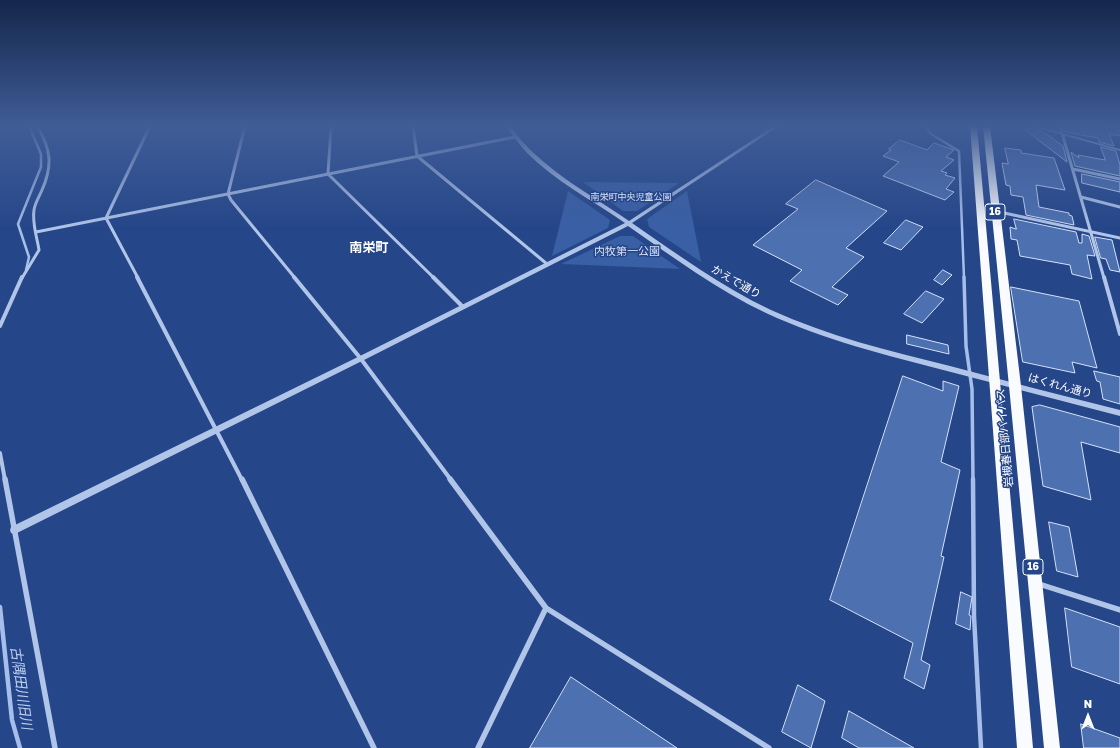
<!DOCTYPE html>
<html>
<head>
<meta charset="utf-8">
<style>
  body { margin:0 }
  #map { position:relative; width:1120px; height:748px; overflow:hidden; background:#254689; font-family:"Golos Text",sans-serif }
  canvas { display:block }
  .north { position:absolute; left:1068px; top:696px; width:40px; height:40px; -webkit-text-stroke:3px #254689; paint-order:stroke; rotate:0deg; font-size:11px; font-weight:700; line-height:16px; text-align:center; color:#fff }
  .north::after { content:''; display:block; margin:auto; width:14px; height:18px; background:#fff; clip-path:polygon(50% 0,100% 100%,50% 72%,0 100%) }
</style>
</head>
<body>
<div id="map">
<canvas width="1120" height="748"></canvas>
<div class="north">N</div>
</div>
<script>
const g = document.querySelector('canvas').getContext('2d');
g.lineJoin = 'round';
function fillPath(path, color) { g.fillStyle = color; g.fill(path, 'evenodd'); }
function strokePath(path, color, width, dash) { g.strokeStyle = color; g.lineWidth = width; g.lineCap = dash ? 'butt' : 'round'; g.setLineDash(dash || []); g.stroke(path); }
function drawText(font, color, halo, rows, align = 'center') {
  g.font = font + ' "Golos Text","Noto Sans JP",sans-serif'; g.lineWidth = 3; g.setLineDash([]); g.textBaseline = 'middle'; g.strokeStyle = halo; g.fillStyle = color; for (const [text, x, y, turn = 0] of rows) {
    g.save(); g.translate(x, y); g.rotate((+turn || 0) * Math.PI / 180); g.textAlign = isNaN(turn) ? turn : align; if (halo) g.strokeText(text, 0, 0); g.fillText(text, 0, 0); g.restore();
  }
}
const green = new Path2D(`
  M583 182 679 183 637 211H623Z
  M568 191 610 220 608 228 552 256Z
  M687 191 701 262 649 227 647 219Z
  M620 236H633L680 269 561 264Z`);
const streamFar2 = new Path2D(`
  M926 126 931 134 959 151 964 278
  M26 270 29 257 18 224 41 167V154L29 126`);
const streamFar1 = new Path2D(`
  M964 277 966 346 972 389 973 480`);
const stream = new Path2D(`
  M973 479 974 616 981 748
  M0 607 12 720 20 748`);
const building = new Path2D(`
  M1063 126 1120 127V136L1109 134 1114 146 1099 142 1098 138 1065 132Z
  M1034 128 1042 131 1063 146 1067 162 1024 129Z
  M900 140 927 150 934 143 954 150 946 157 954 160 941 171 947 173 945 175 955 178 946 189 954 192 945 200 883 176 899 162 883 156 891 150 889 149Z
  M1101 147 1116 151 1120 165V176L1075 166 1071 152 1079 158 1078 155 1105 160Z
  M1005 148 1021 150V153L1054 158 1065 190 1036 185 1039 207 1069 213V215L1072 216 1074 225 1026 215 1023 197 1011 195 1010 186 1006 185 1002 163 1008 164Z
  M1082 174 1120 182V192L1082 183Z
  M816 180 887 211 846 248 864 257 832 287 848 295 838 305 790 281 802 270 753 245 798 209 786 204Z
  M1014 219 1076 232 1079 243H1082V234L1089 236 1095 256 1087 255 1092 279 1072 274 1070 265 1020 256 1017 240 1011 239 1010 227 1016 229Z
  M906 220 923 227 901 250 884 243Z
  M1095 237 1112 240 1120 272 1110 270 1106 259 1101 258Z
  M943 270 952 275 942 285 934 280Z
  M1011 287 1079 301 1097 368 1072 362 1075 373 1023 362Z
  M926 291 944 299 922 323 904 314Z
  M907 335 948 345 949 354 907 344Z
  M1094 371 1120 377V404L1103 399 1100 382 1097 381Z
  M903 376 943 391V381L959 386 941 462 960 470 941 556 944 557 921 660 930 665 924 689 904 678 913 643 830 600Z
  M1040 405 1120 427V453L1081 442 1091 500 1043 486 1032 407Z
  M1049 522 1069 527 1078 577 1057 571Z
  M961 592 972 597 969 615 971 616 970 630 956 624Z
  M1065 608 1120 627V684L1072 667Z
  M571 677 677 748H530Z
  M798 685 825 701 811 748 782 732Z
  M849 711 914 748H859L842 738Z
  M1081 724 1120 738V748H1084Z`);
const minorFar2 = new Path2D(`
  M245 126 228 194 231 200 295 278
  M331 126 328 174 434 278
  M413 126 417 156 547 264
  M1060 126 1104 278
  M1073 169 1120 179
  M1081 197 1120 207
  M995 211 1120 238
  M106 218 138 278
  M106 218 150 126
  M36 232 515 137
  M22 278 39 250C37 237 32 224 34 210 35 203 39 197 42 190 53 165 51 149 37 126`);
const minorFar1 = new Path2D(`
  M137 277 242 480
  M294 277 361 359 451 480
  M433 277 463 307
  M1104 277 1120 334
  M0 326 22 277
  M0 453 5 480`);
const minor = new Path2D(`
  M5 479 55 748
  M242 479 374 748
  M450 479 546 608 769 748
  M1039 584 1120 610
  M478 748 546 608`);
const tertiary = new Path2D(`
  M506 126H510C540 168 587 192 629 221L774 126H779L632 223C677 254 722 287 771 310 828 336 889 351 950 366 1007 381 1063 396 1120 410V416C1062 401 1005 386 947 371 886 355 824 340 766 313 717 290 673 257 628 226L368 358 17 533 14 534 11 533 10 530 11 527 364 354 625 223C592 200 555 181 527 153 519 144 512 135 506 126Z
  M1031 126H1037L1120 149V151Z`);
const trunk = new Path2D(`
  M970 126H977L1033 748H1017Z
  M983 126H990L1021 386 1060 748H1044L1009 386Z`);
const farParknames = [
  ["南栄町中央児童公園",631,197]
];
const shields = [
  [995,212,20],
  [1033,567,20]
];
const shieldNames = [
  ["16",995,212],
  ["16",1033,567]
];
const parkNames = [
  ["内牧第一公園",627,252]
];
const streetNames = [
  ["かえで通り",736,282,30],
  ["はくれん通り",1060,386,15],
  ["岩槻春日部バイパス",1005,438,-95]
];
const quarterNames = [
  ["南栄町",369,248]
];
const nearWaternames = [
  ["古隅田川旧川",21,688,82]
];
fillPath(green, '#395fa5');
strokePath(streamFar2, '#a6beea', 2.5);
strokePath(streamFar1, '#a6beea', 3.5);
strokePath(stream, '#a6beea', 4.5);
fillPath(building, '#4d70b0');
strokePath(building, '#d5e1f7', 1);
strokePath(minorFar2, '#b1c5e9', 3);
strokePath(minorFar1, '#b1c5e9', 4);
strokePath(minor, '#b1c5e9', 5.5);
fillPath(tertiary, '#b1c5e9');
fillPath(trunk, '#fafbfe');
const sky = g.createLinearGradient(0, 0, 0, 230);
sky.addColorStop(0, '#14264b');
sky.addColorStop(0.55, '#405d97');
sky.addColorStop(1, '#405d9700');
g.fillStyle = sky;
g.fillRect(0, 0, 1120, 230);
drawText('9px', '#d5e1f7', '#254689', farParknames);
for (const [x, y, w] of shields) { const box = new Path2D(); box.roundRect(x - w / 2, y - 8, w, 16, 3); g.fillStyle = '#254689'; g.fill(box); strokePath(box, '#fff', 1); }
drawText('bold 10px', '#fff', null, shieldNames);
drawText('11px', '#d5e1f7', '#254689', parkNames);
drawText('11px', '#fff', '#254689', streetNames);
drawText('bold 13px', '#fff', '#254689', quarterNames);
drawText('italic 14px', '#bdcff1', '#254689', nearWaternames);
</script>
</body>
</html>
